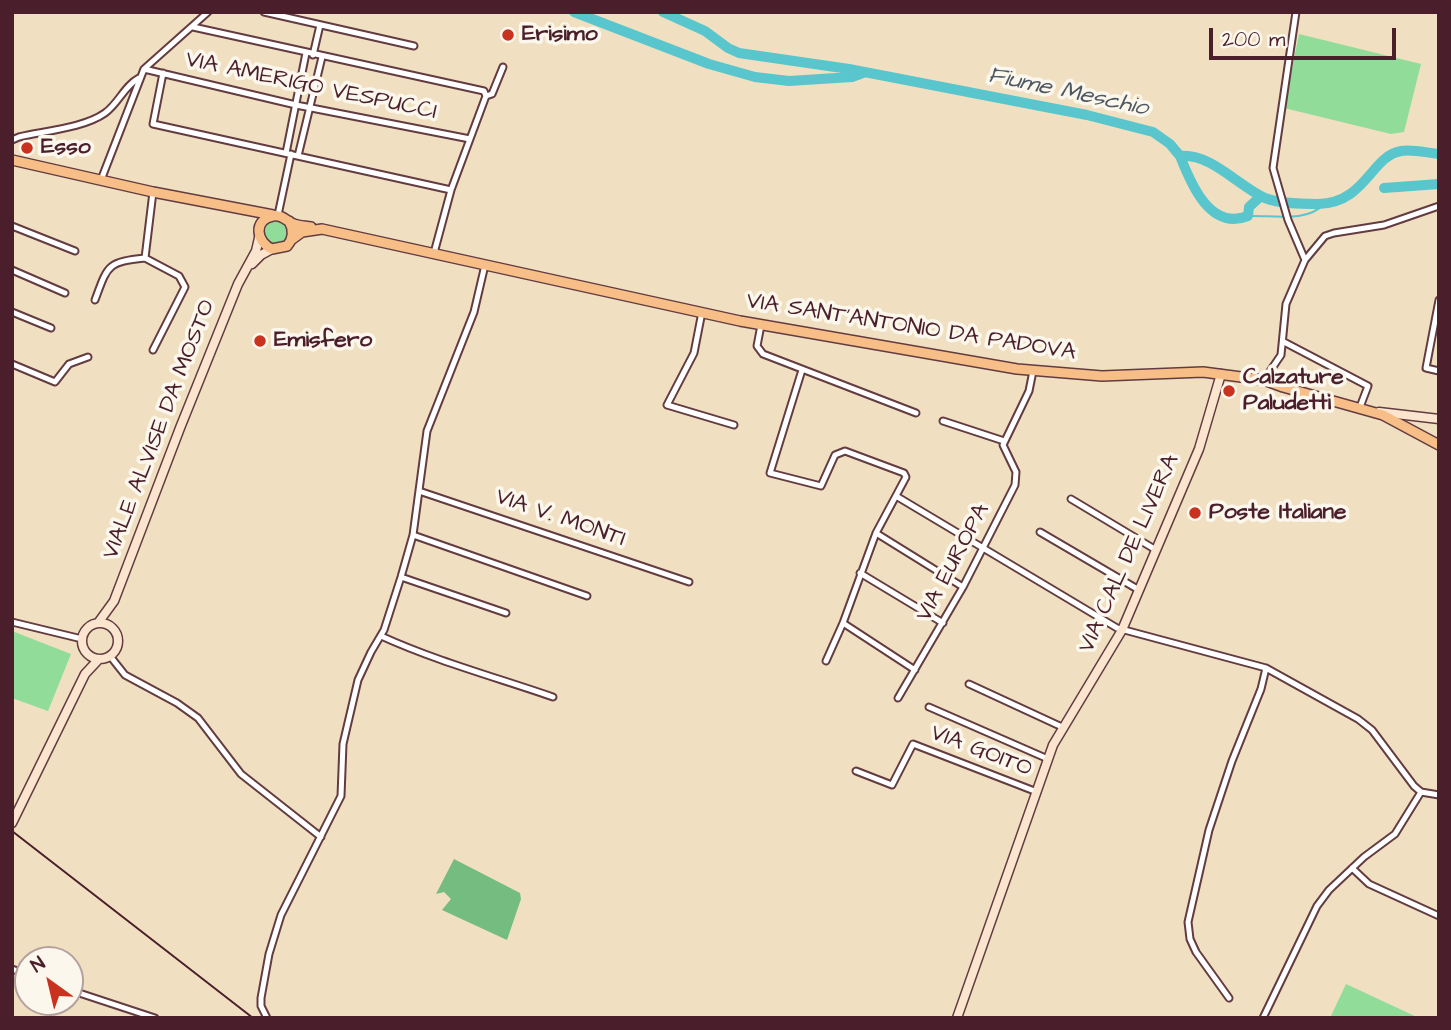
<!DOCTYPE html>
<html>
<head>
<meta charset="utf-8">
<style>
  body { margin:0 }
  #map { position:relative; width:1451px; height:1030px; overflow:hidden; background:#f0e0c1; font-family:"Architects Daughter",sans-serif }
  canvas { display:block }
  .frame { position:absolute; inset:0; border:14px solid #4a1f2b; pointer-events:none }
  .north { position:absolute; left:14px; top:946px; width:70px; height:70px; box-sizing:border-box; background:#fbf7ec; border:2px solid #b4a19f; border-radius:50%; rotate:326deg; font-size:19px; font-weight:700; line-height:28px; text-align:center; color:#4a1f2b }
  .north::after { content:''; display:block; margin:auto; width:24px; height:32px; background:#c8321e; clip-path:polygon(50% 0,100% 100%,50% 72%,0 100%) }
  .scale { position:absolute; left:1209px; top:28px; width:187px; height:32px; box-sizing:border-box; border:4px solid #4a1f2b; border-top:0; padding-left:9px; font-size:21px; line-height:24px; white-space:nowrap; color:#4a1f2b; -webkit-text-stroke:5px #fbf7ec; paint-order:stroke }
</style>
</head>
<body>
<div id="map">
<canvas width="1451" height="1030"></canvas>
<div class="frame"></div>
<div class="north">N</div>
<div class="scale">200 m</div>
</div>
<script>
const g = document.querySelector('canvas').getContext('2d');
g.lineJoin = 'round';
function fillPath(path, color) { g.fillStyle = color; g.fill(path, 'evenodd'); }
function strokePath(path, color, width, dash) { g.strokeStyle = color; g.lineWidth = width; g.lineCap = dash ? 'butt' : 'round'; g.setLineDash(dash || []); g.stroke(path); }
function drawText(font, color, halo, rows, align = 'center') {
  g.font = font + ' "Architects Daughter",sans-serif'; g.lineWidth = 7; g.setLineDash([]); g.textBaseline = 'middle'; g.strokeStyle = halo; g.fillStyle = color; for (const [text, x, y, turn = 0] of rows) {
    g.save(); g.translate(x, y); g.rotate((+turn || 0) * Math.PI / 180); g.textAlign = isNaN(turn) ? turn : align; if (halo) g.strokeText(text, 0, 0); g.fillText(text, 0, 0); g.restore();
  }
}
const green = new Path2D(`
  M1299 34 1421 64 1404 132 1391 134 1284 108Z
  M263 232a13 13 0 1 1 26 0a13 13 0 1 1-26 0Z
  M12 631 71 654 48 711 12 698Z
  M1346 984 1419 1018H1330Z`);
const forest = new Path2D(`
  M454 859 520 893 521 899 507 940 442 910 451 899 444 892 436 894Z`);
const stream = new Path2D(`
  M1248 216C1272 215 1307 223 1324 204`);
const river = new Path2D(`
  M574 12 709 64 755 77 789 81 852 77 863 73
  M663 12 705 31 728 48 739 53 849 69 1087 115 1153 132 1170 144 1180 156C1211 153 1238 186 1265 198 1280 204 1303 204 1318 204 1366 203 1371 156 1401 151 1413 149 1427 153 1439 154
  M1180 156C1191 184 1210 231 1248 216L1249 207 1261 196
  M1384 188 1439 184`);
const street = new Path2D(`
  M264 12 414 46
  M193 27 484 91 486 96 451 190 434 253
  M313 55 320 25
  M144 69 296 105 470 139
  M163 73 153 124 451 190
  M486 96 492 94 503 67
  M12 140 19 137C44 131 84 128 105 113 119 103 124 86 139 78
  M286 153 306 53
  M298 156 322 57
  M101 180 144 69 208 12
  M278 215 291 154
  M12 226 75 251
  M145 258 179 276 185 287 153 350
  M1305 260 1325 236 1334 233 1384 225 1439 206
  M12 270 65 293
  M95 300C108 265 107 262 145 258L153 192
  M1439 300 1426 368 1439 371
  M12 312 51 328
  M702 312 694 353 667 405 734 425
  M761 325 757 346 763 354 916 413
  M1284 342 1368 386 1360 407
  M12 364 55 382 69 364 88 357
  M802 370 770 473 821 486 835 455 845 451 904 473 906 477 876 533 843 623 826 661
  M1264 380 1281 355 1286 304 1305 260 1288 220 1273 168 1296 12
  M943 421 1004 441
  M419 491 689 582
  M896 496 1117 628 1266 668 1358 719 1372 730 1414 786 1421 792 1439 795
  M1071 499 1156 550
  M1040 532 1139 590
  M876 533 963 587
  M413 535 587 596
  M860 573 943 623
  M401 577 506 613
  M12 622 82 639
  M843 623 915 670
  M381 636C436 661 495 677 553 697
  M110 656 125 675 177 703 198 718 241 774 321 837
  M969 684 1062 727
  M898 698 963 587 1015 485 1016 472 1003 445 1029 391 1033 371
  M929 707 1048 759
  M856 771 892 785 913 744 1037 792
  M1352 868 1369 884 1439 916
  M12 969 28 975
  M70 990 155 1018
  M1229 998 1196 952 1190 939 1188 922 1209 830 1232 761 1261 689 1266 668
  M267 1018 261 1006V998L269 954 281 915 341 796 343 744 358 680 371 652 384 630 401 577 413 535 427 431 474 312 485 265
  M1263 1018 1317 906 1329 890 1364 857 1395 834 1421 792`);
const secondary = new Path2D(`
  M252 264 261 255 272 249
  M1379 412 1439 419
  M98 623 114 601 180 428 238 284 256 251 259 238
  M82 641a18 18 0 1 1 36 0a18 18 0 1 1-36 0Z
  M12 823 85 674 99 659
  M957 1018 1053 745 1122 630 1199 449 1221 374`);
const primary = new Path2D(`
  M12 160 153 192 273 215
  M289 221C294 230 294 238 287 246L272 249C257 243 252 220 273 216 282 214 286 221 294 224 299 226 305 226 311 227
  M291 240 302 232 322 229 740 321 1017 369 1102 376 1203 372 1264 380 1283 387 1383 415 1439 445`);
const rail = new Path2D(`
  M12 831 253 1018`);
const markers = [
  [508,35,7,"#c8321e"],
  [27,148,7,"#c8321e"],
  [260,341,7,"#c8321e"],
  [1229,391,7,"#c8321e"],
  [1195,513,7,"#c8321e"]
];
const poiNames = [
  ["Erisimo",522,35],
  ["Esso",41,148],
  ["Emisfero",274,341],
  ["Calzature",1243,378],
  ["Paludetti",1243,404],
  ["Poste Italiane",1209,513]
];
const streetNames = [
  ["VIA AMERIGO VESPUCCI",311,87,12],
  ["VIA SANT'ANTONIO DA PADOVA",911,328,9],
  ["VIALE ALVISE DA MOSTO",160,430,-69],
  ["VIA V. MONTI",560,519,19],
  ["VIA CAL DE LIVERA",1130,554,-66],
  ["VIA EUROPA",954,563,-62],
  ["VIA GOITO",981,752,21]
];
const waterNames = [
  ["Fiume Meschio",1068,93,12]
];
fillPath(green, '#91dc98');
fillPath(forest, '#74bc80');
strokePath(stream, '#58c6cc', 2);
strokePath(river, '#58c6cc', 10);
strokePath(street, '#633c42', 9);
strokePath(secondary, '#633c42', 11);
strokePath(primary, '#633c42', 12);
strokePath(street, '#fff', 5);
strokePath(secondary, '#fce5cf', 8);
strokePath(primary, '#f7be88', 9);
strokePath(rail, '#4a1f2b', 2);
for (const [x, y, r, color] of markers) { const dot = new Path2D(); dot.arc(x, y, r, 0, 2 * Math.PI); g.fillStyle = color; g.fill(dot); strokePath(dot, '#fbf7ec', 2.5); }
drawText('bold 23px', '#4a1f2b', '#fbf7ec', poiNames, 'left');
drawText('23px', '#4a1f2b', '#fbf7ec', streetNames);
drawText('italic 24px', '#4f5963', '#fbf7ec', waterNames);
</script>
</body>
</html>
